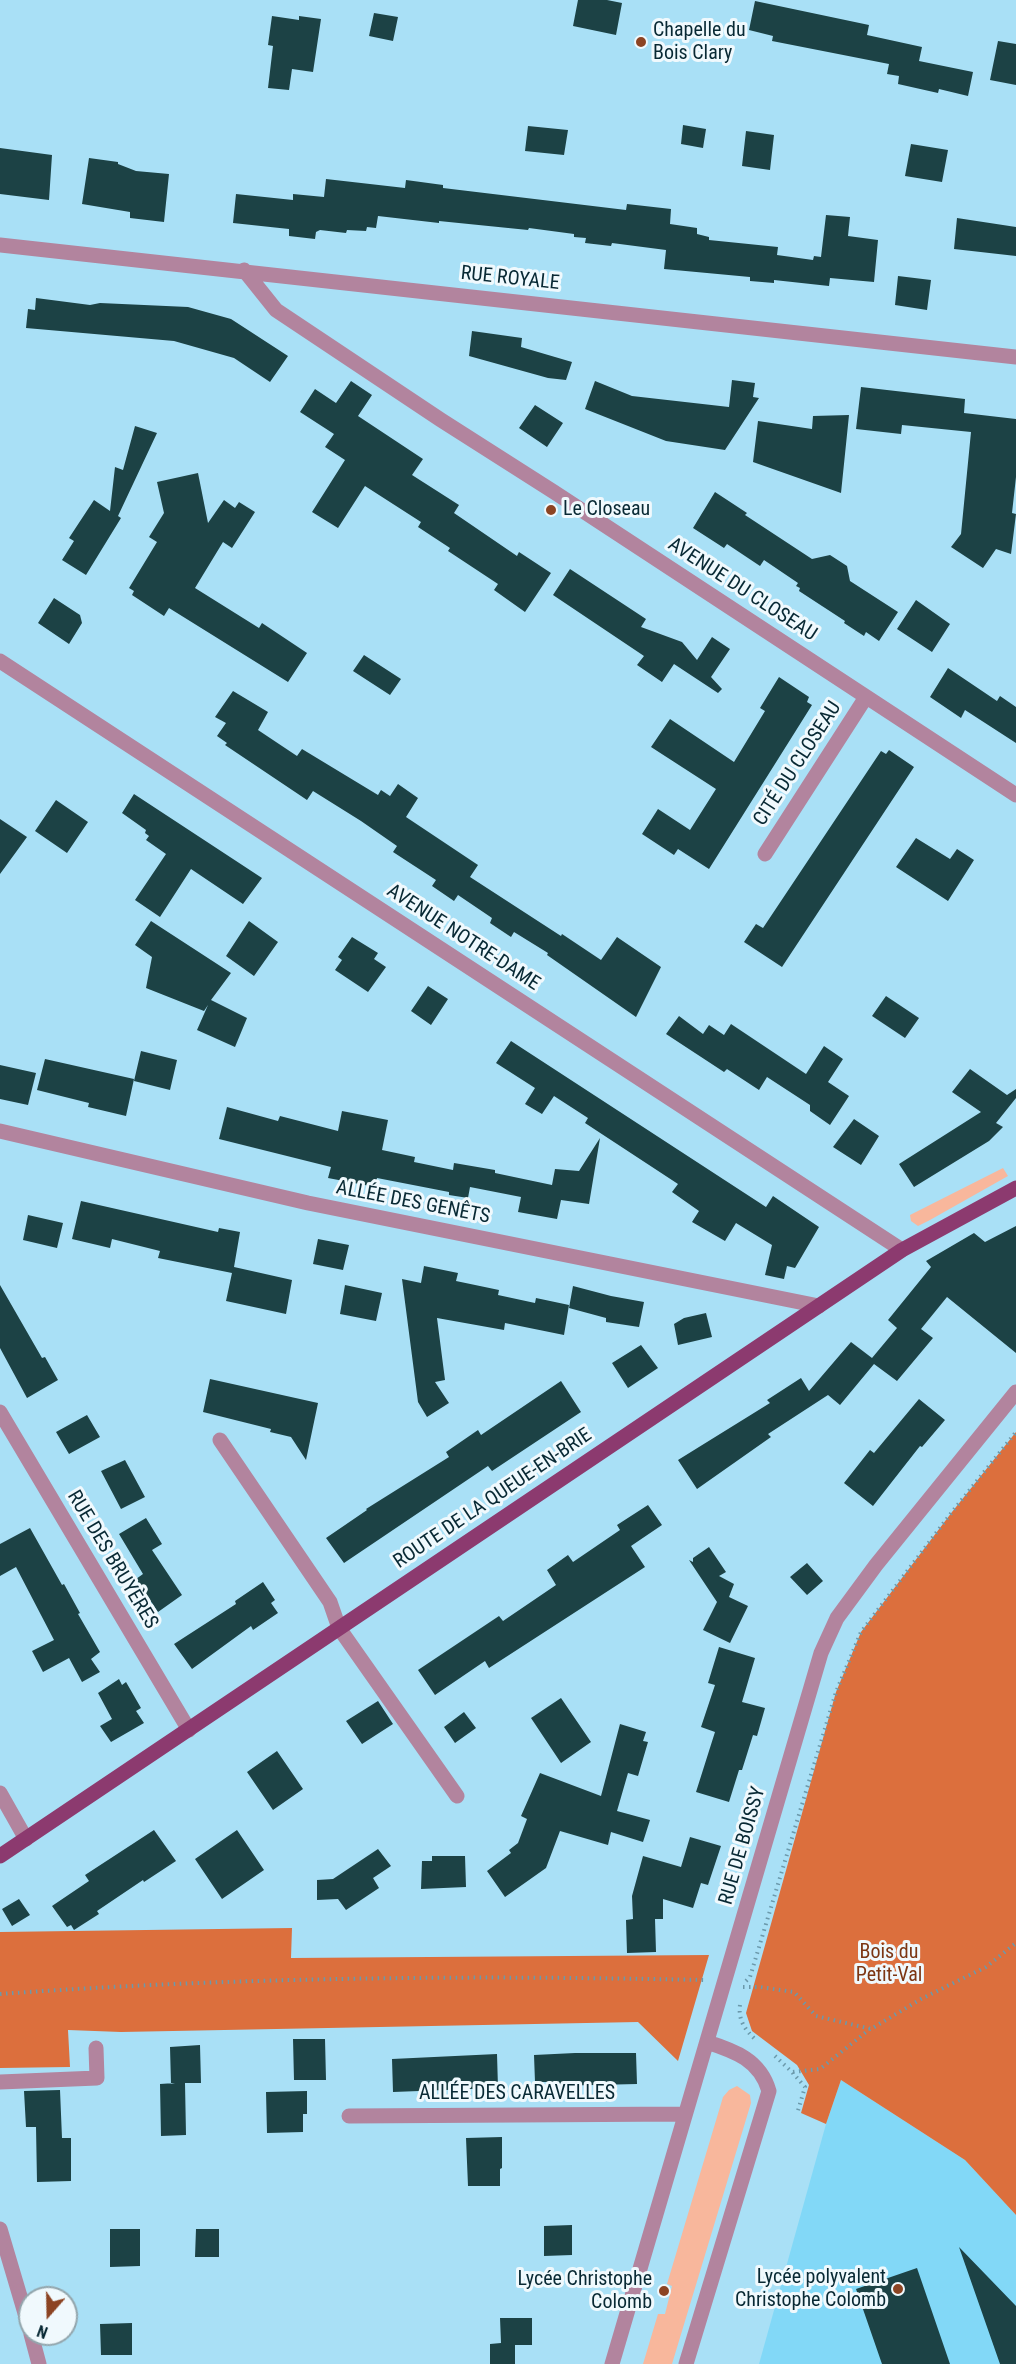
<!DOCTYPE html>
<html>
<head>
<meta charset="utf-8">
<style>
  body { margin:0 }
  #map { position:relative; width:1016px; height:2364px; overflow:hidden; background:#a9e0f6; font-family:"Roboto Condensed",sans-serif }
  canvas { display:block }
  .north { position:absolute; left:18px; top:2286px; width:60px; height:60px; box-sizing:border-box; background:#f0f9fd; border:2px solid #93a6ad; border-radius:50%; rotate:200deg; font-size:16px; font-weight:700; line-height:24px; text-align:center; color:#082934 }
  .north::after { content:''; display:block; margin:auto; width:21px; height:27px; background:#8c4423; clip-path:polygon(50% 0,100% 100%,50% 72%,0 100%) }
</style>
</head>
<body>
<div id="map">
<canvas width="1016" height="2364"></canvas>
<div class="north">N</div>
</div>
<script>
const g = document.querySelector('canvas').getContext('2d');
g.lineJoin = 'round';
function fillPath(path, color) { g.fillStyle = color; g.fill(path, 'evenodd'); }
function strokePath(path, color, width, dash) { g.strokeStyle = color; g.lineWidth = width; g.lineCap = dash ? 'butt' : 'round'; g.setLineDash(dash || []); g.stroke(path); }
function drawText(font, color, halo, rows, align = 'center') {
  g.font = font + ' "Roboto Condensed",sans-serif'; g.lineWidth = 6; g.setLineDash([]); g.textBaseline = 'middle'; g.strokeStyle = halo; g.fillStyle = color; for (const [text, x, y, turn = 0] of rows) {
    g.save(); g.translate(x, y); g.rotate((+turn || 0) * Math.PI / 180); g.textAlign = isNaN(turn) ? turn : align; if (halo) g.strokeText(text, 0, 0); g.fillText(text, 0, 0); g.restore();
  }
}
const built = new Path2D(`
  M841 2080 965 2160 1016 2215V2364H759L826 2124Z`);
const green = new Path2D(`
  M1003 1168 1008 1176 930 1220 918 1226 911 1221 910 1215Z
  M737 2086 750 2095 751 2103 672 2364H643L658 2314H665L672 2286 667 2284 723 2097 729 2090Z`);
const forest = new Path2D(`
  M1016 1432V2215L965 2160 841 2080 826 2124 801 2113 809 2085 797 2065 752 2031 746 2013 836 1692 861 1632 952 1512Z
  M292 1928 291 1958 709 1955 678 2061 638 2022 121 2032 68 2030 70 2067 0 2068V1932Z`);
const building = new Path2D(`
  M578 0H607L622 3 616 35 573 26Z
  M755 1 869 25 867 35 922 47 919 61 973 72 968 96 939 89 938 93 898 84 899 76 887 74 889 64 772 41 773 36 749 30Z
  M374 13 398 17 393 41 369 36Z
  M272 16 299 20V16L321 19 313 72 292 69 289 90 268 88 273 46 268 45Z
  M998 41 1016 44V85L990 80Z
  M683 125 706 129 703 148 681 144Z
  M528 126 568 130 564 155 525 151Z
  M746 131 774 135 770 170 742 166Z
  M911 144 948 150 942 182 905 176Z
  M0 148 52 155 49 200 0 194Z
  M89 158 118 162V164L136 171 169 174 164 222 130 218V212L82 204Z
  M326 179 405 188 406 180 443 185V188L626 210 627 204 671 209 670 224 697 228V234L709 237V240L778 247 777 255 813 260 814 256 821 257 826 215 850 217 848 236 878 240 874 282 830 278 829 286 774 280V283L750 281V277L664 269 666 250 612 243 611 246 585 243 586 238 574 237V234L529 228 528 230 439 221V223L378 216 376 228 367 227 366 231 347 230 346 233 320 230 316 232 315 239 289 236V229L233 223 236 194 293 200V194L324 197Z
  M957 218 1016 227V256L954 249Z
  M898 276 931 280 927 310 895 305Z
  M36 298 90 305 100 303 188 307 231 319 288 356 270 382 234 358 174 341 26 328 28 309 35 310Z
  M472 331 522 338 521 347 572 362 566 380 548 378 469 356Z
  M732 380 755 383 753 397 759 398 725 450 666 441 585 409 595 381 632 396 729 407Z
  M351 381 372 395 358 416 423 459 412 475 459 505 454 513 517 556 519 552 551 573 525 612 494 590 498 584 448 551 450 548 418 527 421 522 365 486 338 528 312 512 345 460 325 447 334 434 300 412 315 389 336 403Z
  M861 387 965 399 964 413 1016 419V477L1012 513 1016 514 1011 554 996 549 983 568 951 547 961 534 971 432 902 425 901 434 856 429Z
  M535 405 563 423 547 447 519 428Z
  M849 415 841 493 753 462 758 421 812 429 813 416Z
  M135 426 157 433 118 516 121 518 86 575 62 560 74 541 69 538 94 500 110 511 115 467 123 470Z
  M198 473 208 523 224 500 235 508 239 502 255 512 232 548 223 542 195 588 259 628 262 623 307 653 288 682 169 608 164 616 132 595 134 591 129 588 157 542 149 537 164 513 157 482Z
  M715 492 747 513 745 515 812 559 830 555 847 566 850 581 898 612 879 641 866 632 864 636 844 623 845 621 799 591 800 588 796 586 798 583 764 560 760 566 727 544 724 548 693 528Z
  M570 569 646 619 641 627 682 642 697 660 712 637 730 649 711 677 722 689 718 693 674 664 662 682 637 665 644 656 553 595Z
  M54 598 80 615 82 623 69 644 38 623Z
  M916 600 950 624 932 652 897 629Z
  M364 655 401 679 390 695 353 671Z
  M948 668 997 701 1000 696 1016 707V743L965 710 961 718 930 697Z
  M779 677 809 697 807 702 812 705 709 869 678 849 674 855 642 834 658 809 690 830 716 789 651 747 670 719 734 762 765 711 760 708Z
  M233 691 268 712 258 730 297 756 302 749 378 795 381 790 390 796 398 784 418 798 406 817 478 865 470 877 561 936 562 934 601 960 617 937 661 967 636 1017 547 955 548 953 514 932 511 937 490 923 492 918 458 895 454 901 432 886 436 880 393 852 397 846 361 821 313 791 307 800 225 745 227 743 217 736 226 723 215 717Z
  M889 750 914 767 782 967 744 942 756 924 763 928 881 751 886 754Z
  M134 794 262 878 243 904 191 869 160 917 135 900 166 854 146 840 149 836 145 833 146 830 122 813Z
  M56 800 88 822 67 853 35 831Z
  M0 819 27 837 0 874Z
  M916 838 950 859 957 849 974 860 948 901 896 867Z
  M151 921 231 973 211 1000 247 1018 235 1047 197 1030 208 1005 204 1011 146 988 152 957 135 945Z
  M249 921 278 942 254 976 226 956Z
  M352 937 378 953 374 959 386 967 368 992 335 970 342 960 338 957Z
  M428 986 448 999 431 1025 411 1011Z
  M886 996 919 1018 905 1038 872 1016Z
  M679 1016 703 1034 709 1025 724 1035 731 1024 806 1074 824 1046 843 1059 828 1082 849 1096 830 1125 810 1111V1105L767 1077 759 1090 727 1069 724 1072 666 1034Z
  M511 1041 766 1207 773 1196 819 1227 795 1268 787 1266 784 1279 765 1275 772 1245 736 1223 725 1241 692 1222 699 1211 672 1192 678 1184 585 1123 588 1118 554 1096 542 1114 525 1104 535 1088 496 1063Z
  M141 1051 177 1060 170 1090 134 1081Z
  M45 1059 134 1079 126 1116 88 1107 89 1103 37 1090Z
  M0 1065 36 1073 28 1105 0 1099Z
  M970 1069 1007 1095 1016 1089V1098L996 1123 1003 1127 989 1141 914 1187 899 1164 981 1112 952 1092Z
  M227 1107 278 1121 280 1116 338 1131 342 1111 388 1120 382 1150 415 1157 414 1162 453 1170 454 1163 495 1170V1173L552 1185 555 1169 579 1171 600 1138 589 1204 561 1200 557 1219 518 1212 521 1197 470 1187 468 1198 449 1195V1192L377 1178 375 1187 328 1178 331 1167 219 1139Z
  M854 1119 879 1136 861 1165 833 1147Z
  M81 1201 218 1232 219 1228 240 1232 234 1267 292 1280 286 1314 226 1301 232 1273 158 1258 160 1251 112 1239 110 1248 72 1239Z
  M28 1215 63 1223 57 1248 23 1240Z
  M1016 1226V1353L947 1297 921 1329 933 1338 897 1381 874 1364 840 1405 828 1395 768 1434 771 1437 697 1489 678 1460 770 1403 767 1400 801 1378 809 1391 851 1342 872 1358 897 1328 888 1320 931 1267 926 1261 974 1233 985 1242Z
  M318 1239 349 1245 343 1270 313 1264Z
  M424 1266 458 1273 456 1281 499 1290 498 1295 535 1303 536 1298 569 1305 564 1335 505 1323 504 1330 437 1318 445 1380 435 1382 449 1403 427 1417 418 1402 402 1279 421 1283Z
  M0 1285 42 1358 45 1357 58 1380 27 1398 0 1348Z
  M345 1285 382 1293 376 1321 340 1314Z
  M573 1286 611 1296 644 1302 639 1327 606 1322V1318L569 1308Z
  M706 1313 712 1337 678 1345 674 1324 684 1318Z
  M641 1345 658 1368 628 1388 612 1363Z
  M210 1379 318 1403 306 1460 291 1437 270 1432 271 1429 203 1412Z
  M561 1381 581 1412 492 1471 488 1466 344 1563 326 1538 367 1510 366 1509 449 1457 446 1452 478 1430 481 1435Z
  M919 1399 945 1420 922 1447 920 1446 873 1506 844 1483 870 1450 874 1453Z
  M87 1415 100 1437 69 1454 56 1432Z
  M125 1460 145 1497 121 1509 101 1471Z
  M648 1505 662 1525 631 1546 645 1567 489 1668 485 1661 435 1695 418 1670 499 1616 503 1621 556 1585 547 1570 568 1555 573 1562 620 1530 617 1525Z
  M146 1518 162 1544 152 1550 182 1595 158 1612 136 1579 143 1574 119 1534Z
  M30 1528 62 1585 64 1584 80 1613 78 1614 100 1652 91 1659 100 1672 82 1682 69 1658 43 1672 32 1651 54 1640 16 1567 0 1576V1544Z
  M709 1547 726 1572 719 1576 734 1584 729 1597 748 1606 730 1643 703 1630 717 1602 689 1560 693 1562V1558Z
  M807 1563 823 1581 807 1595 790 1577Z
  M263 1582 275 1600 271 1603 278 1613 253 1630 251 1626 192 1669 174 1644 236 1604 235 1601Z
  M719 1647 755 1658 742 1702 765 1708 757 1736 753 1735 742 1770H739L729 1802 696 1792 715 1732 701 1727 715 1685 708 1683Z
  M119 1679 122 1685 126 1682 141 1708 136 1711 144 1723 111 1742 100 1726 112 1719 98 1693Z
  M561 1698 591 1742 561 1763 531 1718Z
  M378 1701 393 1724 362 1744 346 1721Z
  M464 1712 476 1728 455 1743 444 1727Z
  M620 1724 646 1732 643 1741 648 1742 638 1776 628 1773 617 1811 650 1820 643 1842 611 1832 608 1845 560 1831 546 1868 505 1897 487 1871 511 1853 509 1850 518 1843 527 1819 521 1816 540 1773 601 1796Z
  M277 1751 303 1789 273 1810 247 1772Z
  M154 1830 176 1861 144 1882 143 1880 97 1911 99 1914 74 1930 71 1925 67 1927 52 1906 89 1881 85 1875Z
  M237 1830 264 1870 222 1899 195 1859Z
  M690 1837 721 1846 708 1885 701 1883 693 1908 663 1899V1919H655L656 1952 627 1953 626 1920 633 1919 632 1896 643 1856 681 1867Z
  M378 1849 391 1866 373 1878 379 1888 346 1910 338 1899 317 1900V1880L333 1879Z
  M432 1856H465L466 1887 421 1889 422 1861H432Z
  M19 1899 30 1915 12 1926 2 1909Z
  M293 2039H325L326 2080H294Z
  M200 2045 201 2083H185L186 2135 161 2136 160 2084 175 2083 171 2084 170 2047Z
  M575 2053H636L637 2084 552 2086V2082H535L534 2055Z
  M497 2054 498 2088 393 2092 392 2059Z
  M60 2090 62 2138H71V2181L37 2182 36 2127H26L24 2091Z
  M307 2091V2114H303V2132L267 2133 266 2092Z
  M502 2137V2168L500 2169V2186H468L466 2138Z
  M572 2225V2255L544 2256V2226Z
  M110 2229H140V2266L110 2267Z
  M196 2229H219V2257H195Z
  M959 2247 1016 2306V2364H1000Z
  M917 2268 950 2364H882L856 2289Z
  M500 2318H532V2345H515V2364H490V2344L501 2343Z
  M132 2323V2355H101L100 2324Z`);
const path = new Path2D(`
  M746 1981 750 1977 836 1692 861 1632 952 1512 1016 1432
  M743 1987H760L794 1992 816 2016 871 2029 921 1999 986 1967 1016 1943
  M0 1994C234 1977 469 1975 704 1980
  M740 2005C738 2020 745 2030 756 2040
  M775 2056 792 2072 805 2087 797 2114
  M793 2072 820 2069 870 2029`);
const minor = new Path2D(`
  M0 245 1016 357
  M244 270 276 310 441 420 554 492 1016 795
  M0 661 902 1250
  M765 854 866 697
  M0 1131 308 1203 819 1306
  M0 1412 189 1730
  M220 1440 330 1602 339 1628 457 1796
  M0 1793 26 1839
  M0 2082 97 2078 96 2048
  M349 2116 685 2114
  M0 2229 30 2330
  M31 2334 39 2364
  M612 2364 821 1653 837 1618 876 1565 1016 1392
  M686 2364 769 2091C760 2060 735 2051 707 2042`);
const major = new Path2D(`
  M0 1856 902 1250 1016 1188`);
const markers = [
  [641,42,6,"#8c4423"],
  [551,510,6,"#8c4423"],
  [898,2289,6,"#8c4423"],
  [664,2291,6,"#8c4423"]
];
const poiNames = [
  ["Chapelle du",653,31],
  ["Bois Clary",653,54],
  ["Le Closeau",563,510],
  ["Lycée polyvalent",886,2278,"right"],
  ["Christophe Colomb",886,2301,"right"],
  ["Lycée Christophe",652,2280,"right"],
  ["Colomb",652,2303,"right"]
];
const streetNames = [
  ["RUE ROYALE",510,279,6],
  ["AVENUE DU CLOSEAU",742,590,33],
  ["CITÉ DU CLOSEAU",798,764,-57],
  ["AVENUE NOTRE-DAME",463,938,33],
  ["ALLÉE DES GENÊTS",413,1203,11],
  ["ROUTE DE LA QUEUE-EN-BRIE",493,1499,-34],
  ["RUE DES BRUYÈRES",112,1560,59],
  ["RUE DE BOISSY",743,1846,-74],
  ["ALLÉE DES CARAVELLES",517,2094]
];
const parkNames = [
  ["Bois du",889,1953],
  ["Petit-Val",889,1976]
];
fillPath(built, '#82d8f7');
fillPath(green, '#f8b79c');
fillPath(forest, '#dc6f3d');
fillPath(building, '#1c4245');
strokePath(path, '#6b99ab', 4, [1.5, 4.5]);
strokePath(minor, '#b2849e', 15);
strokePath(major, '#8c3a6f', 15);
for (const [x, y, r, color] of markers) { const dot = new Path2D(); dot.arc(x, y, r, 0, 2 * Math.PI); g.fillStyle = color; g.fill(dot); strokePath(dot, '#f0f9fd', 2); }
drawText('20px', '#082934', '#f0f9fd', poiNames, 'left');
drawText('20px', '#082934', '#f0f9fd', streetNames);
drawText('20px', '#7c3613', '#f0f9fd', parkNames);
</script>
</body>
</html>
